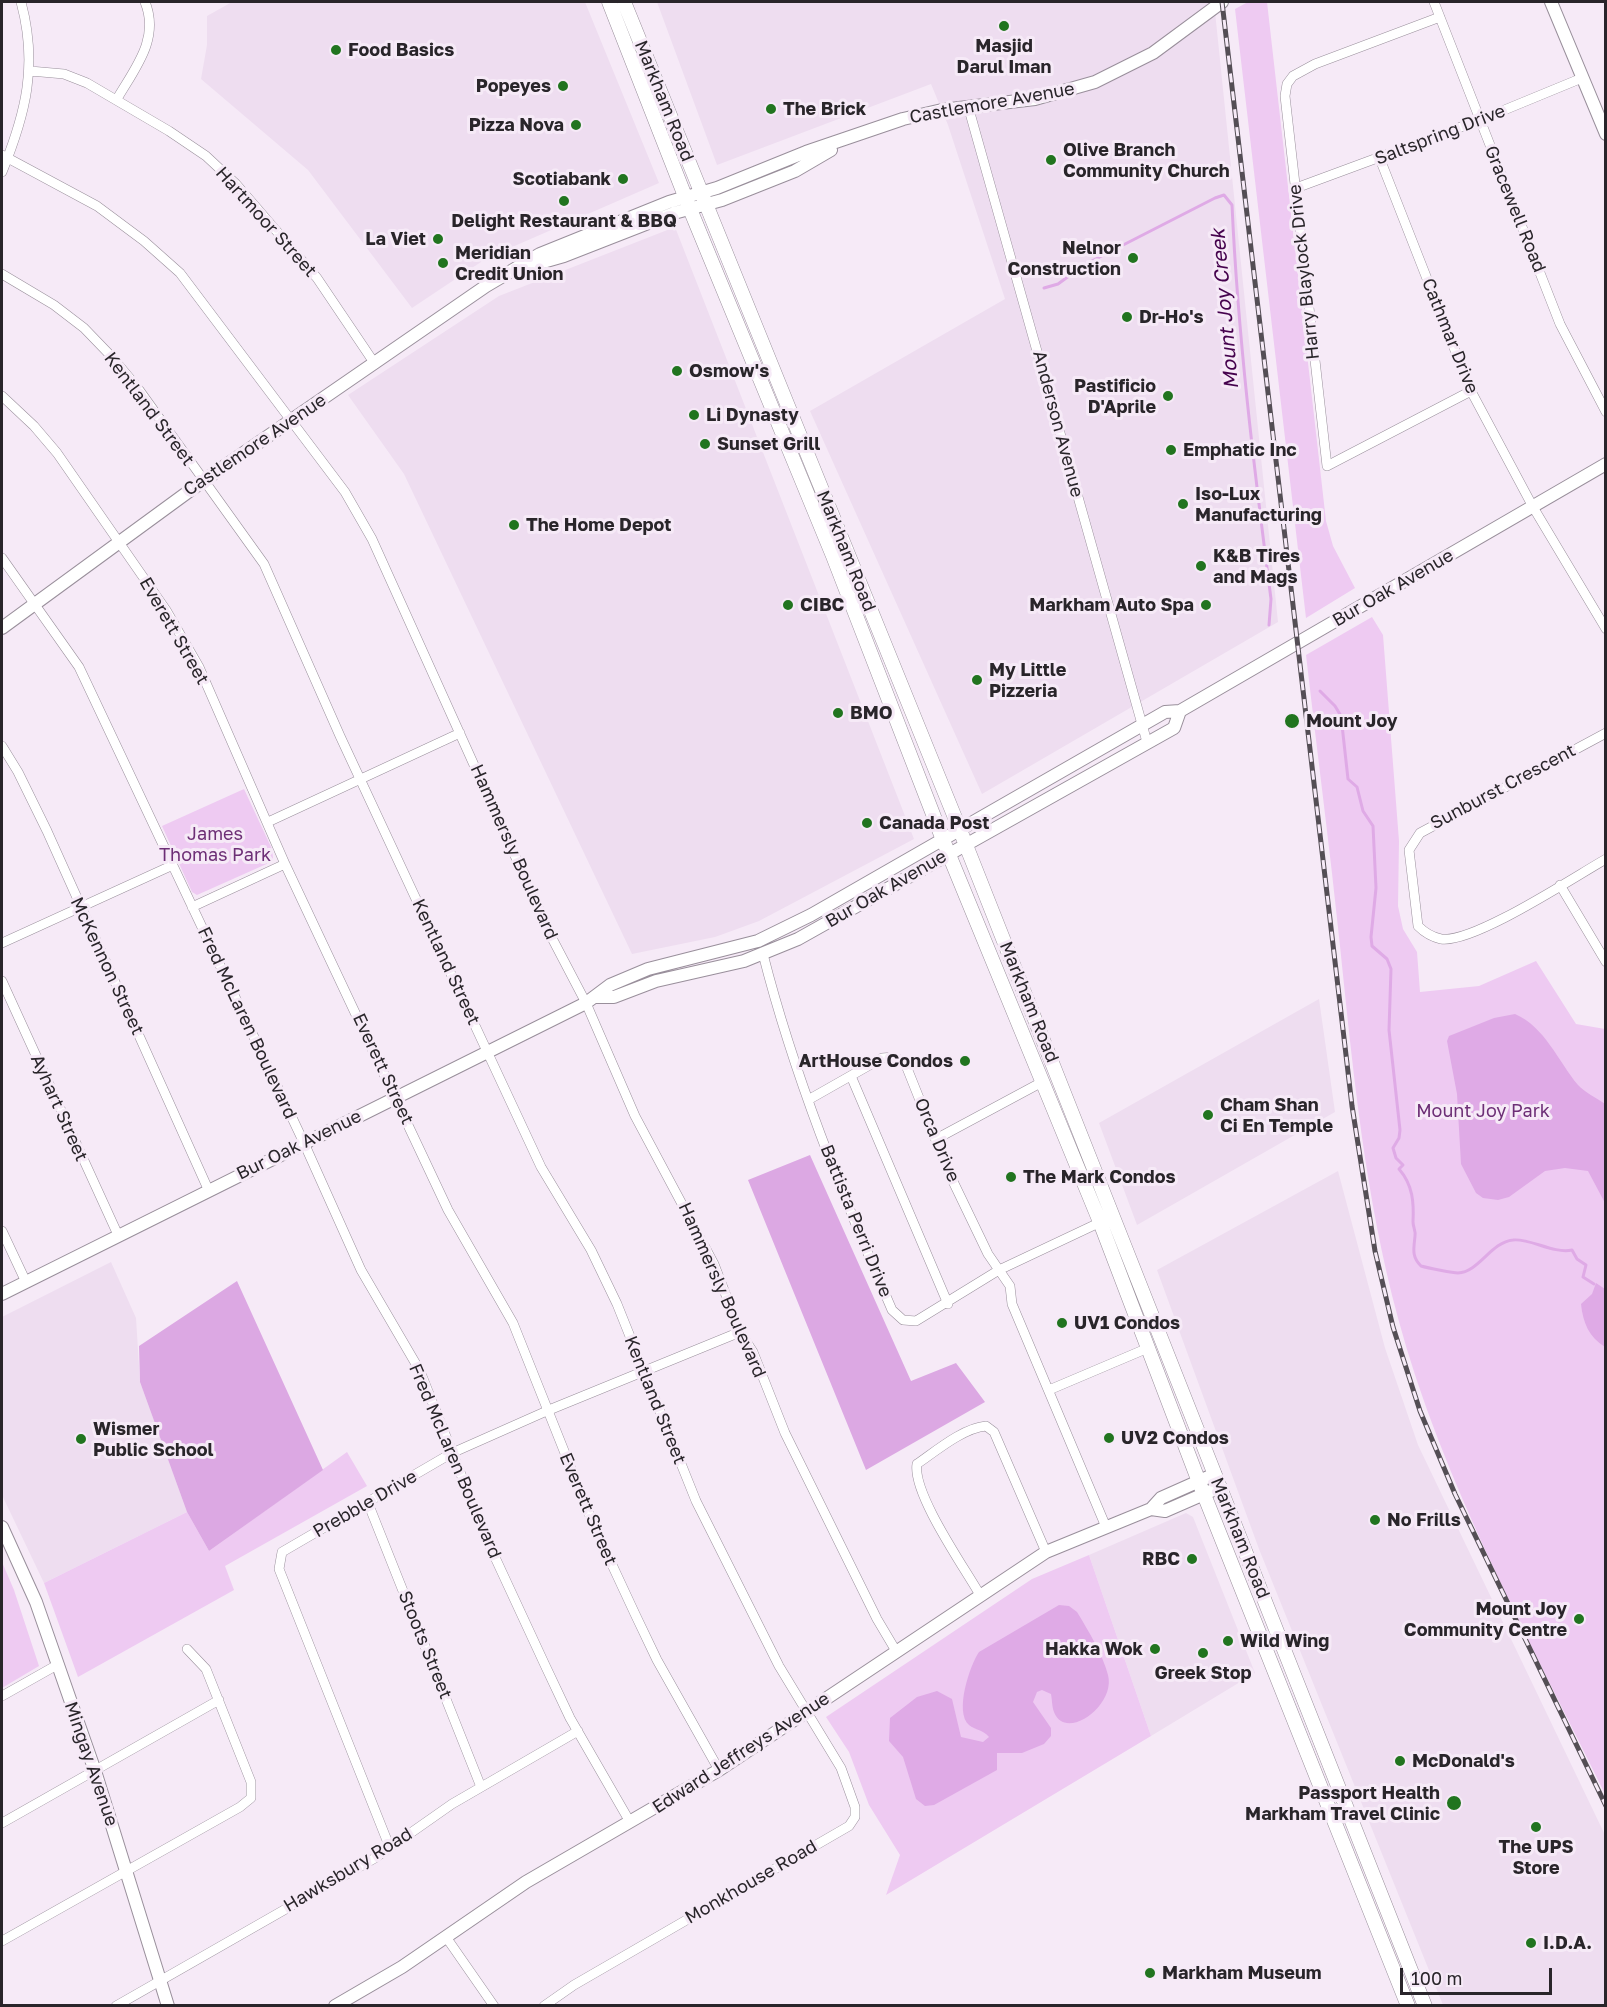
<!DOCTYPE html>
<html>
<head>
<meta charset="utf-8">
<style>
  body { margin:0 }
  #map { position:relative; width:1607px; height:2007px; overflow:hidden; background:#f6eaf7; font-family:"Golos Text",sans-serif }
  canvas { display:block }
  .frame { position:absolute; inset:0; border:3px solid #29252a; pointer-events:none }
  .scale { position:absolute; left:1400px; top:1968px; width:152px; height:27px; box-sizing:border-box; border:3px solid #29252a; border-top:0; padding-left:8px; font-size:18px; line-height:21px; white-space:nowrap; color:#29252a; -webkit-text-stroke:4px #f6eaf7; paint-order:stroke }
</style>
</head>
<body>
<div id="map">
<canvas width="1607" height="2007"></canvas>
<div class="frame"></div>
<div class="scale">100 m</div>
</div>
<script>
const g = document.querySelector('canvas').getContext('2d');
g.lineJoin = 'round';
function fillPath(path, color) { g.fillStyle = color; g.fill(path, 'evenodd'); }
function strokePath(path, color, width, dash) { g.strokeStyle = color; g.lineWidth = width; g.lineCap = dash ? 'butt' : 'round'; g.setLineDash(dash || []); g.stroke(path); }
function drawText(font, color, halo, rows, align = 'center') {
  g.font = font + ' "Golos Text",sans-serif'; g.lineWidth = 6; g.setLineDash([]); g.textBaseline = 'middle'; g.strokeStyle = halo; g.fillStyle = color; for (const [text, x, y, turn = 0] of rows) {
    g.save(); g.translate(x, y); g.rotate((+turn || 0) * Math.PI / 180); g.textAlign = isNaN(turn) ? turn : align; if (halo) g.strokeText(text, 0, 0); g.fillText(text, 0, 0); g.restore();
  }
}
const built = new Path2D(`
  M232 2H585L659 183 487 258 412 308 308 170 201 79 207 45V16Z
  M657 2H1214L1278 622 982 794 810 411 1005 299 948 125 931 84 717 165Z
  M675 227 914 839 759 921 715 937 632 954 404 474 348 395 499 296Z
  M1319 999 1335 1112 1137 1225 1099 1123Z
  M1338 1171 1385 1348 1418 1445 1605 1835V2005H1443L1259 1549 1157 1270Z
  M111 1262 136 1318 140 1382 187 1512 44 1583 2 1495V1317Z
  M1186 1513 1193 1517 1255 1673 1151 1736 1089 1555Z`);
const green = new Path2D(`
  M1248 2H1267L1326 521 1333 546 1355 588 1306 618 1235 9Z
  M1372 617 1383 635 1399 841 1398 906 1403 929 1417 952 1420 992 1479 986 1536 961 1576 1024 1605 1029V1794C1530 1641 1442 1482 1398 1318 1365 1196 1353 1071 1340 946 1330 849 1317 752 1306 655Z
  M244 789 272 849 273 858 271 862 197 895 192 892 162 826Z
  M347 1452 367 1486 225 1566 234 1590 78 1677 44 1583 187 1512 209 1551Z
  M1089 1555 1151 1736 886 1895 900 1855 869 1805 849 1752 826 1717 1032 1579Z
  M2 1562 14 1590 39 1666 2 1688Z`);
const forest = new Path2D(`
  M810 1155 911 1381 956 1363 985 1402 866 1470 748 1180Z
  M237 1281 323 1470 209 1551 187 1512 140 1382 139 1346Z`);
const water = new Path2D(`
  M1515 1014C1545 1027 1558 1061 1578 1085 1584 1092 1597 1098 1605 1104V1203L1588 1171 1565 1168 1545 1171 1509 1197 1498 1200 1483 1198 1476 1193 1461 1164 1457 1094 1447 1041 1449 1036 1494 1018Z
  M1596 1283 1605 1289V1347C1589 1337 1583 1323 1581 1304L1592 1294Z
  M1059 1605 1069 1606 1077 1612C1088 1630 1103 1655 1108 1675 1116 1706 1065 1742 1054 1712 1052 1707 1052 1699 1051 1694L1042 1690 1037 1692 1033 1702 1051 1728V1736L1044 1744 1022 1753H997V1770L934 1805 925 1806 916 1799 903 1757 889 1741 890 1718 917 1697 937 1691 952 1699 961 1737 983 1742 989 1737C984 1730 975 1730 969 1725 954 1712 970 1665 979 1652Z`);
const stream = new Path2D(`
  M1044 288 1058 284 1084 265 1215 198 1224 195 1232 205C1238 337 1254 468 1271 599L1269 625
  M1320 691 1335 706 1341 716 1348 779 1357 787 1363 811 1373 826 1376 888 1371 937 1372 946 1387 959 1391 969 1389 1030 1400 1130 1399 1138 1393 1148 1396 1158 1403 1165 1399 1169C1413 1185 1414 1203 1413 1222 1413 1227 1416 1231 1415 1236 1414 1248 1411 1256 1421 1266 1428 1268 1453 1273 1458 1273 1479 1272 1491 1242 1513 1240 1530 1238 1553 1254 1572 1250L1577 1259 1586 1265 1583 1277 1594 1284`);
const street = new Path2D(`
  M1434 2 1560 324 1606 412
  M1440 17 1315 64 1293 76 1287 84 1285 96 1327 466 1471 391
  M30 71 64 74 87 83 169 131 206 156 236 184 317 278 375 364
  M117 99C135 68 160 39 145 2
  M968 106 1147 742
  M2 155 97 206 144 241 180 273 345 492 372 539 553 940 586 1003 635 1116 714 1264 740 1332 753 1352 785 1433 877 1619 896 1651
  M1380 159 1471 391 1533 507 1606 629
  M2 172C26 113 38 65 21 2
  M1296 188 1480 120 1582 78
  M2 274 54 305 84 328 111 356 137 387 264 564 340 736 541 1167 591 1250 617 1304 696 1501 779 1666 841 1768 855 1807V1817L849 1826 574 1985 544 2006
  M2 396 34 426 57 453 166 610 199 667 285 864 448 1210 513 1323 594 1526 635 1614 657 1660 719 1770
  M2 558 79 667 304 1143 361 1270 420 1371 487 1540 544 1663 570 1718 630 1822
  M1606 733 1420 833 1409 850 1418 926C1424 932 1432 937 1441 939 1473 944 1574 877 1606 859
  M2 746 18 772 47 831 208 1189
  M268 822 460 733
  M1560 885 1606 962
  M192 907 285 864
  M2 943 173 865
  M763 954C794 1076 842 1194 892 1310L903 1320 916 1321 999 1270 1105 1220
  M2 981 118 1235
  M851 1076 948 1304
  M808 1100 882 1058 894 1057 905 1063 949 1173 988 1254 1010 1286 1012 1304 1106 1527
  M936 1139 1044 1081
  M2 1231 26 1282
  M1049 1390 1148 1348
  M368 1503 481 1787
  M980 1595C964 1567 912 1493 917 1464 936 1451 963 1428 986 1426L994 1432 1046 1552
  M2 1696 57 1665
  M2 1823 219 1700
  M390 1848 279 1569 282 1552 452 1453 549 1410 740 1332
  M446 1937 494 2006
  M2 1941 240 1807 251 1798V1782L206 1669 187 1649
  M116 2006 375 1858 452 1804 578 1731`);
const secondary = new Path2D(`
  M1551 2 1606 134
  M529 266 564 256 674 213 722 200 795 171 831 150
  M2 628 203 481 486 286 540 254 669 202 717 188 806 152 903 119 942 110 1035 99 1095 82 1153 53 1222 2
  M597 997H614L656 981 744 961 798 939 1174 728 1180 711
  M2 1294 586 1003 610 985 648 969 758 941 811 915 1165 712 1180 711 1606 464
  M1151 1509 1165 1511 1220 1487
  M2 1527 36 1602 95 1771 168 2006
  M335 2006 402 1967 526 1882 719 1770 1046 1552 1151 1509 1161 1498 1215 1474`);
const primary = new Path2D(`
  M609 2 690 209 833 556 943 840 1100 1222 1199 1482 1408 2006
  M624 2 960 830 1425 2006`);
const rail = new Path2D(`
  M1222 2 1352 1106 1375 1251 1393 1327 1420 1411 1455 1494 1606 1806`);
const markers = [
  [1004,26,6,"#21741f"],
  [336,50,6,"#21741f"],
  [563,86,6,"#21741f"],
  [771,109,6,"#21741f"],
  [576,125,6,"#21741f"],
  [1051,160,6,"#21741f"],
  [623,179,6,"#21741f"],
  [564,201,6,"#21741f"],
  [438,239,6,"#21741f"],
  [1133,258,6,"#21741f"],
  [443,263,6,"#21741f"],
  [1127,317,6,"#21741f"],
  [677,371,6,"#21741f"],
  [1168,396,6,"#21741f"],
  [694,415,6,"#21741f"],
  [705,444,6,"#21741f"],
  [1171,450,6,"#21741f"],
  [1183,504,6,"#21741f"],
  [514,525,6,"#21741f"],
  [1201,566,6,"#21741f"],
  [788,605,6,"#21741f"],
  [1206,605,6,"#21741f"],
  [977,680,6,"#21741f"],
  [838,713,6,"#21741f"],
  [1292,721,8,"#21741f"],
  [867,823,6,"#21741f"],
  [965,1061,6,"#21741f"],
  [1208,1115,6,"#21741f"],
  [1011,1177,6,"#21741f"],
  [1062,1323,6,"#21741f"],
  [1109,1438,6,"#21741f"],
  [81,1439,6,"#21741f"],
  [1375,1520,6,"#21741f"],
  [1192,1559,6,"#21741f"],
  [1579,1619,6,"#21741f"],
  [1228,1641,6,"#21741f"],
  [1155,1649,6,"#21741f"],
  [1203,1653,6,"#21741f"],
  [1400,1761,6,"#21741f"],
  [1454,1803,8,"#21741f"],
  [1536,1827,6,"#21741f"],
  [1531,1943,6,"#21741f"],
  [1150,1973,6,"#21741f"]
];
const poiNames = [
  ["Masjid",1004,46,"center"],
  ["Darul Iman",1004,67,"center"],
  ["Food Basics",348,50],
  ["Popeyes",551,86,"right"],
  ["The Brick",783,109],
  ["Pizza Nova",564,125,"right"],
  ["Olive Branch",1063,150],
  ["Community Church",1063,171],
  ["Scotiabank",611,179,"right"],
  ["Delight Restaurant & BBQ",564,221,"center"],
  ["La Viet",426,239,"right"],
  ["Nelnor",1121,248,"right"],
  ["Construction",1121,269,"right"],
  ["Meridian",455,253],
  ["Credit Union",455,274],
  ["Dr-Ho's",1139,317],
  ["Osmow's",689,371],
  ["Pastificio",1156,386,"right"],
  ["D'Aprile",1156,407,"right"],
  ["Li Dynasty",706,415],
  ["Sunset Grill",717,444],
  ["Emphatic Inc",1183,450],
  ["Iso-Lux",1195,494],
  ["Manufacturing",1195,515],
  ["The Home Depot",526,525],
  ["K&B Tires",1213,556],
  ["and Mags",1213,577],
  ["CIBC",800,605],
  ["Markham Auto Spa",1194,605,"right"],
  ["My Little",989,670],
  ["Pizzeria",989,691],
  ["BMO",850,713],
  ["Mount Joy",1306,721],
  ["Canada Post",879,823],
  ["ArtHouse Condos",953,1061,"right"],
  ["Cham Shan",1220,1105],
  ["Ci En Temple",1220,1126],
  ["The Mark Condos",1023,1177],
  ["UV1 Condos",1074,1323],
  ["Wismer",93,1429],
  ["Public School",93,1450],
  ["UV2 Condos",1121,1438],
  ["No Frills",1387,1520],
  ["RBC",1180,1559,"right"],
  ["Mount Joy",1567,1609,"right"],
  ["Community Centre",1567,1630,"right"],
  ["Wild Wing",1240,1641],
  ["Hakka Wok",1143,1649,"right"],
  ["Greek Stop",1203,1673,"center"],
  ["McDonald's",1412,1761],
  ["Passport Health",1440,1793,"right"],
  ["Markham Travel Clinic",1440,1814,"right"],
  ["The UPS",1536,1847,"center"],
  ["Store",1536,1868,"center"],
  ["I.D.A.",1543,1943],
  ["Markham Museum",1162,1973]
];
const streetNames = [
  ["Markham Road",664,101,68],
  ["Castlemore Avenue",992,103,-10],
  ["Saltspring Drive",1440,135,-21],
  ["Gracewell Road",1515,209,68],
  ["Hartmoor Street",266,222,48],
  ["Harry Blaylock Drive",1304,272,-96],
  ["Cathmar Drive",1450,336,68],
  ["Kentland Street",149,409,53],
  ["Anderson Avenue",1058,424,75],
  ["Castlemore Avenue",255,445,-34],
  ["Markham Road",846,551,68],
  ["Bur Oak Avenue",1393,588,-30],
  ["Everett Street",174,631,60],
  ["Sunburst Crescent",1503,787,-28],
  ["Hammersly Boulevard",514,852,66],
  ["Bur Oak Avenue",886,889,-30],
  ["Kentland Street",446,962,65],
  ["McKennon Street",107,966,65],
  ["Markham Road",1029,1002,68],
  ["Fred McLaren Boulevard",247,1023,65],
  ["Everett Street",383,1069,65],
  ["Ayhart Street",59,1108,66],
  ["Orca Drive",937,1140,67],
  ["Bur Oak Avenue",299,1145,-26],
  ["Battista Perri Drive",856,1221,68],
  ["Hammersly Boulevard",722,1290,66],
  ["Kentland Street",655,1400,68],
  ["Fred McLaren Boulevard",455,1461,67],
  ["Prebble Drive",365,1504,-30],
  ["Everett Street",588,1509,67],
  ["Markham Road",1240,1538,68],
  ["Stoots Street",425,1645,68],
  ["Edward Jeffreys Avenue",741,1753,-33],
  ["Mingay Avenue",91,1764,71],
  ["Hawksbury Road",348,1870,-31],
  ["Monkhouse Road",751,1882,-30]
];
const parkNames = [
  ["James",215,834],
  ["Thomas Park",215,855],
  ["Mount Joy Park",1483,1111]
];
const waterNames = [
  ["Mount Joy Creek",1225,309,-95]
];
fillPath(built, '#eeddf0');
fillPath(green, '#eecaf2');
fillPath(forest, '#dca8e3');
fillPath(water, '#dfaae6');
strokePath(stream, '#dfaae6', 3);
strokePath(street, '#998f9b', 10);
strokePath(secondary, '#998f9b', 14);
strokePath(primary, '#998f9b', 15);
strokePath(street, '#fff', 9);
strokePath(secondary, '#fff', 12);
strokePath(primary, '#fff', 14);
strokePath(rail, '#544e55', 5);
strokePath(rail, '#f6eaf7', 3, [9]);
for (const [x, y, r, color] of markers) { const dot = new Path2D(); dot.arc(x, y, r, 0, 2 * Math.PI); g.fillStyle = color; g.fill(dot); strokePath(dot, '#f6eaf7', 2); }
drawText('bold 18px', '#29252a', '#f6eaf7', poiNames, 'left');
drawText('18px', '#29252a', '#f6eaf7', streetNames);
drawText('18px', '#6d2f76', '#f6eaf7', parkNames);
drawText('italic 20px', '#45024d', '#f6eaf7', waterNames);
</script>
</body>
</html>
